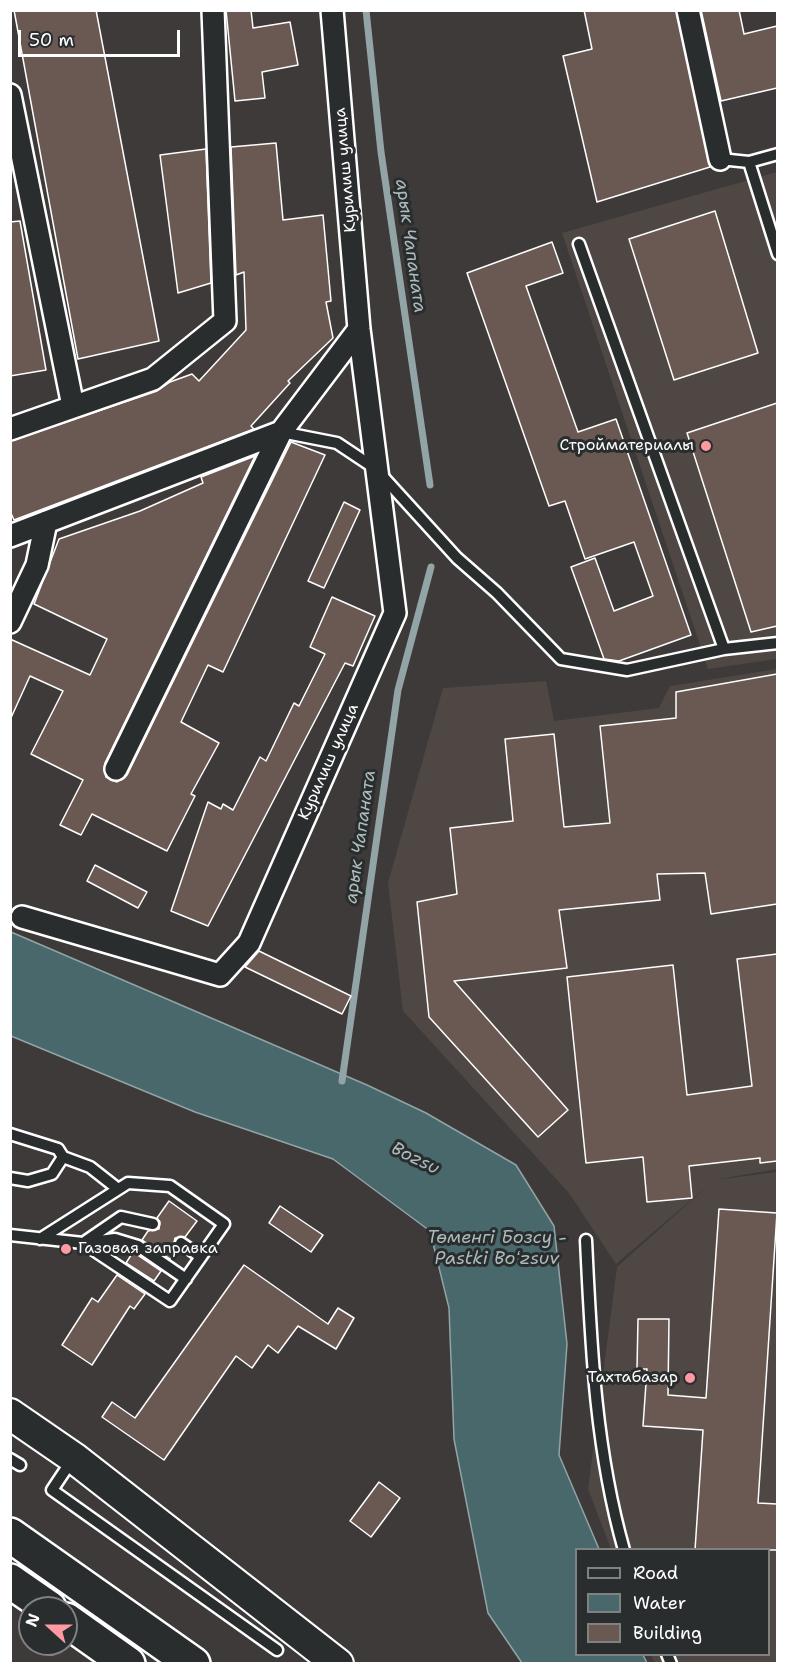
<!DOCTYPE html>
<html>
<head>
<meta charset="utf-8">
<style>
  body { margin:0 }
  #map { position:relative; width:788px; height:1674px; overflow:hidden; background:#3d3a39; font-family:"Shantell Sans",sans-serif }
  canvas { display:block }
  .frame { position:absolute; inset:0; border:12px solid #fff; pointer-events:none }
  .legend { position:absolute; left:575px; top:1548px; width:195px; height:108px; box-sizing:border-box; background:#2a2d2e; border:2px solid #7f8182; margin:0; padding:8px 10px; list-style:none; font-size:18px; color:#fff }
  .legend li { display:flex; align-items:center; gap:12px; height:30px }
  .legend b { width:30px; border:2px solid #7f8182 }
  .north { position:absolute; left:18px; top:1596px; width:60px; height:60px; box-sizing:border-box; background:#2a2d2e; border:2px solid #7f8182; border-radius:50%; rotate:291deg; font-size:16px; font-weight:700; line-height:24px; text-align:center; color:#fff }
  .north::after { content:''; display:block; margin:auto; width:21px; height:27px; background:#ff9aa2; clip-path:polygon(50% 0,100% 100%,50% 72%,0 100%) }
  .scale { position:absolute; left:18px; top:30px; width:162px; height:27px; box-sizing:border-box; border:3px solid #fff; border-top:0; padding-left:8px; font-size:18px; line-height:21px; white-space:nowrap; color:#fff; -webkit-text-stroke:4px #2a2d2e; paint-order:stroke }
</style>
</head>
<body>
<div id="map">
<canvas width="788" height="1674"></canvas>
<div class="frame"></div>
<ul class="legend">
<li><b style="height:8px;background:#2a2d2e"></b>Road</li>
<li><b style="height:16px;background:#49686b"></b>Water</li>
<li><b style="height:16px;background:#6a5952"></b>Building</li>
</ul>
<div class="north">N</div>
<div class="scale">50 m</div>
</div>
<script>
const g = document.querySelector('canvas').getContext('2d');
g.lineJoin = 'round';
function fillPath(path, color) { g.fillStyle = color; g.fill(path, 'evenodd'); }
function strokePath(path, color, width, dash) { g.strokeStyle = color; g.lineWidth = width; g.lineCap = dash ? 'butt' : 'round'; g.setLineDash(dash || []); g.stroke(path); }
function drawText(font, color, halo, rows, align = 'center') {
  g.font = font + ' "Shantell Sans",sans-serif'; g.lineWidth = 6; g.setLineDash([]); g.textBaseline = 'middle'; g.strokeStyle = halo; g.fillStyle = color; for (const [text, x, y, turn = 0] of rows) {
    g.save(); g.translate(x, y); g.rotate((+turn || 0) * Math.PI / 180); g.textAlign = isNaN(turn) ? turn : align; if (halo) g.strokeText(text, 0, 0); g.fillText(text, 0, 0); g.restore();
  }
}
const built = new Path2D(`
  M777 172V659L708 669 562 233Z
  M777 669V1169L714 1180 777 1172V1663H655L651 1655 768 1654V1550L611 1549 588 1489 617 1267 711 1183 616 1264 569 1193 403 1011 388 883 443 688 546 681 554 721 659 708 670 686Z`);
const water = new Path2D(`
  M11 932 367 1085 426 1113 516 1165 554 1226 567 1344 559 1455 599 1549 576 1550V1654L643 1655 647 1663H522L488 1613 454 1439 449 1308 430 1231 333 1159 195 1112 11 1036Z`);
const stream = new Path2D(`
  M366 10 381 152 430 485
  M342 1081 398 690 431 567`);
const building = new Path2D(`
  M14 10H96L159 341 78 359Z
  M226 10H251L253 28 290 22 298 65 262 72 265 98 235 101Z
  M584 10H676L710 167 597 202 563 56 592 49Z
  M701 10H739L744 34 777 26V88L721 101Z
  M276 143 283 220 323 215 331 301 326 302 333 338 288 381 290 383 251 426 254 429 14 520 10 511V441L157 391 170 382 192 374 199 381 246 330 244 272 236 275 231 147Z
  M206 149 211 283 178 293 160 155Z
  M715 211 758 353 674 380 629 239Z
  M20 221 46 370 10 376V222Z
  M552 242 563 273 526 286 578 432 616 419 691 635 619 661 604 659 571 567 595 558 614 611 653 596 634 542 585 559 565 501 549 506 467 273Z
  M777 403V626L751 632 687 433Z
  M291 442 325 455 223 672 208 665 181 722 219 743 191 794 195 796 167 851 92 814 81 835 60 825 83 780 31 754 63 691 30 676 10 720V639L90 675 107 639 34 604 59 539 140 511 203 483 201 477 255 456 105 763 106 777 117 782 127 775Z
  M344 502 360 510 324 588 308 581Z
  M332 597 375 616 353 666 345 663 208 926 171 911 208 802 221 809 223 804 233 810 260 757 266 761 294 703 299 706 325 654 310 647Z
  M777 674V904L711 914 705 873 657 874 660 900 559 910 567 968 454 981 568 1110 538 1137 429 1017 417 902 457 894 450 828 513 821 505 739 554 734 564 827 610 823 600 726 676 718V692Z
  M95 865 147 892 138 908 87 881Z
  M259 951 351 996 342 1014 245 967Z
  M777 954V1161L760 1163V1158L689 1166 692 1198 647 1202 643 1157 586 1163 567 977 673 965 687 1095 752 1086 737 959Z
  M169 1201 197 1221 185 1237 175 1238 174 1243 177 1249 170 1259 142 1240 148 1231 159 1229 160 1222 157 1218Z
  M280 1206 323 1235 311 1252 269 1223Z
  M719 1209 777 1213 758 1503 777 1504V1550H695L703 1430 643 1426 647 1369H637L638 1319H669L668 1395 706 1398Z
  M133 1252 161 1271 154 1281 126 1263Z
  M244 1265 328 1324 338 1308 354 1318 336 1349 298 1326 278 1353 268 1345 252 1368 236 1356 164 1460 102 1417 112 1402 135 1418Z
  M117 1275 145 1294 134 1309 130 1306 92 1365 62 1345 92 1298 98 1302Z
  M379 1482 400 1498 371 1537 350 1521Z`);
const lane = new Path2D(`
  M720 159 749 162 778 154
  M749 162 778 254
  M579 244 724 649
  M281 432 337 443 376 469 457 558 497 593 561 659 627 670 724 649 778 643
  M10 1134 58 1149 63 1157 52 1174 28 1181 10 1178
  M63 1157 90 1167 118 1189
  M10 1235 83 1243 115 1239 138 1246 186 1279
  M40 1239 128 1183 170 1186 224 1224 170 1301 83 1243
  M586 1240C591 1345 595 1448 624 1550
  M86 1241 121 1217 153 1224
  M181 1243 201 1257
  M10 1459 20 1465
  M72 1460 52 1490 277 1650
  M667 1654 671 1664`);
const street = new Path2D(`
  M688 10 720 159
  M10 95 73 406
  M10 429 153 379 225 321 213 10
  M10 536 281 432
  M10 622 37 565 46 522
  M116 769 281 432 359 329
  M22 917 220 975 249 943 395 613 359 329 332 10`);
const secondary = new Path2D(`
  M10 1414 74 1458 338 1664`);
const highway = new Path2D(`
  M10 1535 193 1664
  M10 1581 49 1608
  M66 1620 128 1664`);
const markers = [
  [706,446,6,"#ff9aa2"],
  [66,1249,6,"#ff9aa2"],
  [690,1378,6,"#ff9aa2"]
];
const streetNames = [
  ["Курилиш улица",346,170,-95],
  ["Курилиш улица",329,762,-66]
];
const poiNames = [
  ["Стройматериалы",694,446],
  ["Газовая заправка",78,1249,"left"],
  ["Тахтабазар",678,1378]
];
const waterNames = [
  ["арык Чапаната",410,246,82],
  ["арык Чапаната",361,837,-82],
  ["Bozsu",415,1159,26],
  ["Төменгі Бозсу -",497,1238],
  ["Pastki Boʻzsuv",497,1259]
];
fillPath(built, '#4e4744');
fillPath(water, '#49686b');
strokePath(water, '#92a4a6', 1.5);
strokePath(stream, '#92a4a6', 7);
fillPath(building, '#6a5952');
strokePath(building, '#fff', 1.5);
strokePath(lane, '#fff', 15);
strokePath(street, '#fff', 26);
strokePath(secondary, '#fff', 34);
strokePath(highway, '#fff', 38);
strokePath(lane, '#2a2d2e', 10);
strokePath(street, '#2a2d2e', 21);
strokePath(secondary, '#2a2d2e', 30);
strokePath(highway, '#2a2d2e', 33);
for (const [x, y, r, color] of markers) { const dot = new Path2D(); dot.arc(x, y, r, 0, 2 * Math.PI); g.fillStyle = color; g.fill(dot); strokePath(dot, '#2a2d2e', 2); }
drawText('16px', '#fff', '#2a2d2e', streetNames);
drawText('16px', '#fff', '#2a2d2e', poiNames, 'right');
drawText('italic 18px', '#adbbbc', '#2a2d2e', waterNames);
</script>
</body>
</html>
